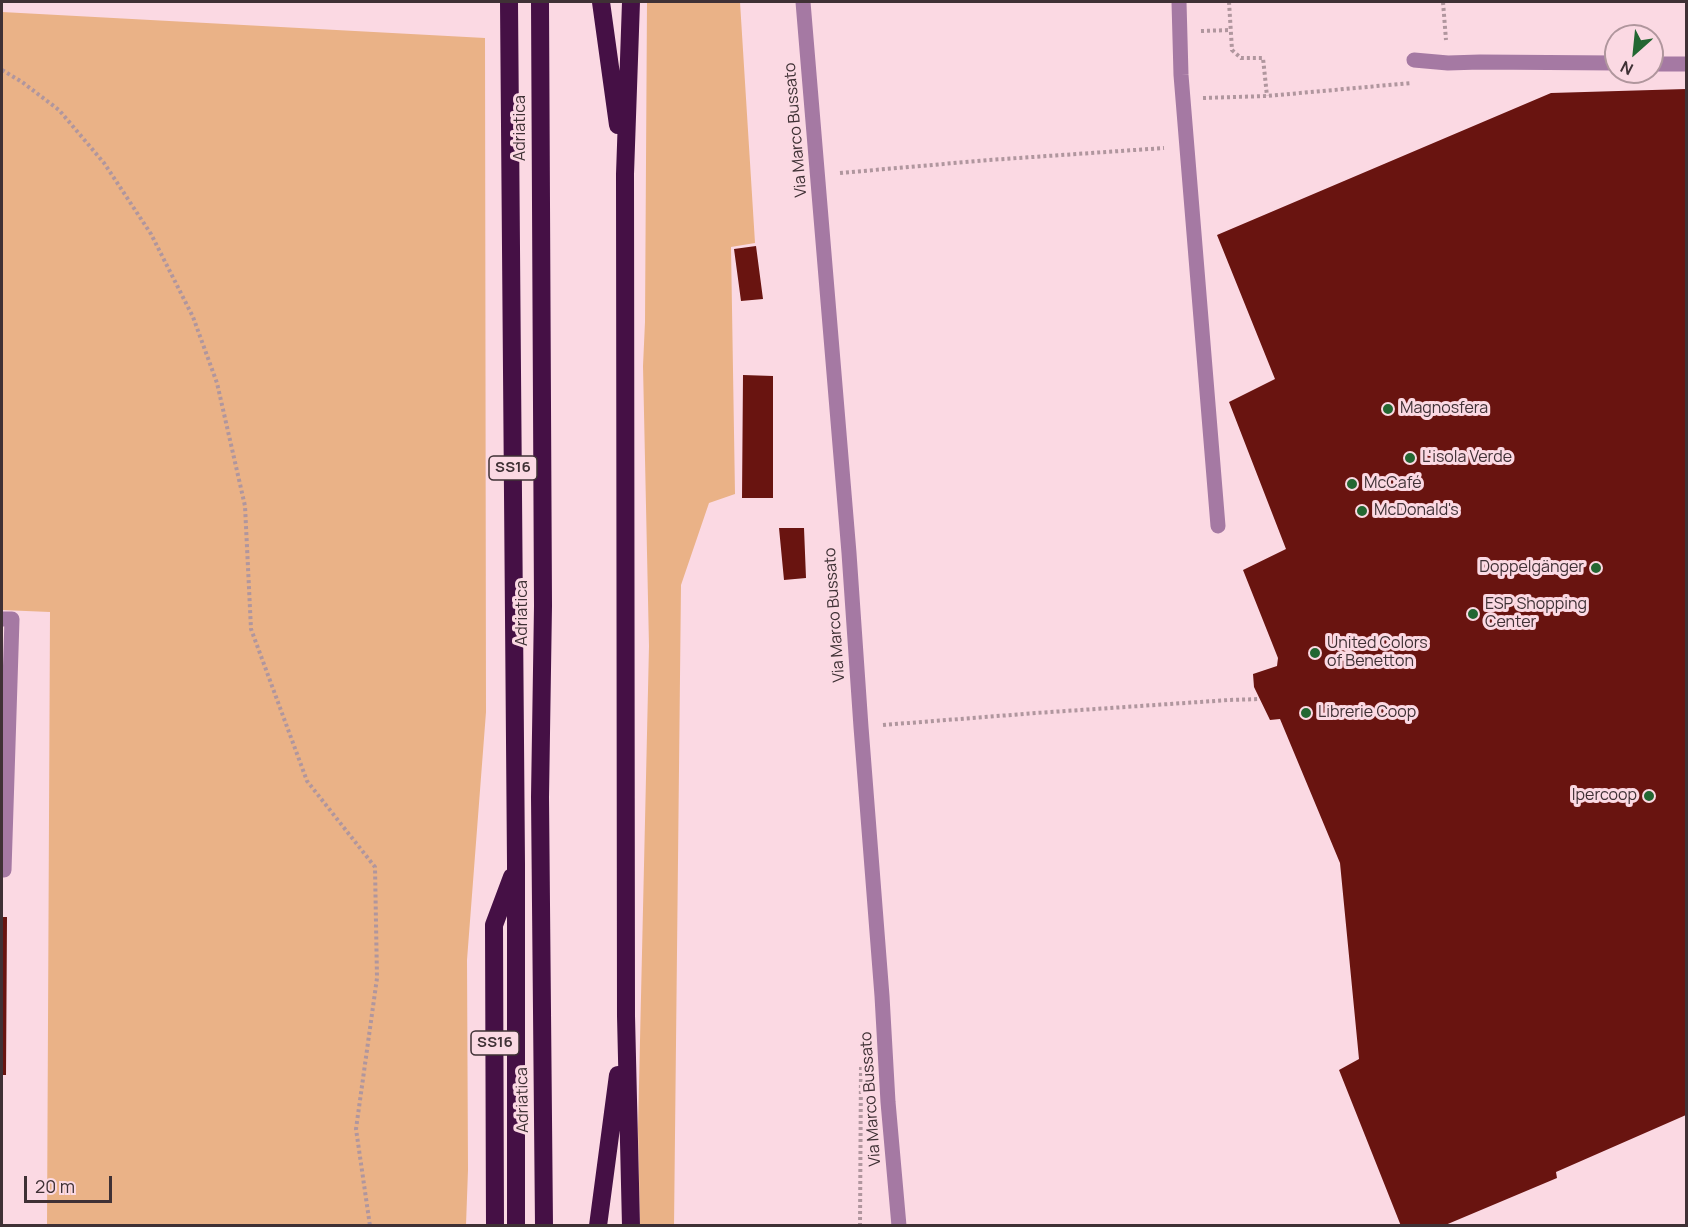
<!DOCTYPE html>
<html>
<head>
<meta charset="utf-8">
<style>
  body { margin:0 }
  #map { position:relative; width:1688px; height:1227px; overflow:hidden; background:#fbd9e3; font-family:Manrope,sans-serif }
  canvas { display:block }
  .frame { position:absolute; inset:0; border:3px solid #3f3135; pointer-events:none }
  .north { position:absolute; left:1604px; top:24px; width:60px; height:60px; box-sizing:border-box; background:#fbd9e3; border:2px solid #b0969d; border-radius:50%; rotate:207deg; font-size:16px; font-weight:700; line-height:24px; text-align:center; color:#3f3135 }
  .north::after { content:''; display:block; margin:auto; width:21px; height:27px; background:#236732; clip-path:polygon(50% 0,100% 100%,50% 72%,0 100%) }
  .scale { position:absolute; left:24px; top:1176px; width:88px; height:27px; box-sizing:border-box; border:3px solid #3f3135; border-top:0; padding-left:8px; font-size:18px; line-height:21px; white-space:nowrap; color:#3f3135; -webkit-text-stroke:4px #fbd9e3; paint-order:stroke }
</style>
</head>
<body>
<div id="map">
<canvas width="1688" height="1227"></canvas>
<div class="frame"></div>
<div class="north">N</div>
<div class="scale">20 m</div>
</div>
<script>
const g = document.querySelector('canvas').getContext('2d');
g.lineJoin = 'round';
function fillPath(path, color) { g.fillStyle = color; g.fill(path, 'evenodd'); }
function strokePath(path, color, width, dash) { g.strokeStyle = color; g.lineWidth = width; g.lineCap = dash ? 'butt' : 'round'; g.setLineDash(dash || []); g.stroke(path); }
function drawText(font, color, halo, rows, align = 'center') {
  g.font = font + ' Manrope,sans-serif'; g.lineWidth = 6; g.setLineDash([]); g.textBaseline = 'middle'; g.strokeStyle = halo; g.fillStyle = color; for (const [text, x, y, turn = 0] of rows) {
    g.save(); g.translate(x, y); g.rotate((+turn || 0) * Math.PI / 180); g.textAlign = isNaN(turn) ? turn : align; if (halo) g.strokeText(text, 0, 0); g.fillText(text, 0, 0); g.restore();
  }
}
const green = new Path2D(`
  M647 2H740L755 243 731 247 735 494 709 503 681 585 674 1226 640 1225 638 1128 649 646 643 366 645 322Z
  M2 12 485 38 486 712 467 960 468 1170 466 1225H47L50 612 2 610Z`);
const building = new Path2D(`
  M1686 89V1115L1556 1172 1557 1178 1443 1226H1401L1339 1070 1359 1059 1340 863 1280 719 1270 720 1254 687 1253 674 1277 666 1278 658 1243 570 1286 549 1229 402 1275 379 1217 235 1551 93Z
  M756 246 763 299 741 301 734 249Z
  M743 375 773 376V498H742Z
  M779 528H804L806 578 784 580Z
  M2 917H7L6 1075H2Z`);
const path = new Path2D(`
  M1229 2 1232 50 1241 58H1263L1267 96
  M1443 2 1446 40
  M1201 31 1230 30
  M2 70 22 82 59 110 104 163 151 234 193 317 217 383 245 506 251 629 307 781 375 867 377 978 356 1129 370 1226
  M1203 98 1267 96 1411 83
  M840 173 989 160 1164 148
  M883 725 1036 713 1229 700 1260 699
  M860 1226 861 1066`);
const minor = new Path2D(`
  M803 2 849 553 861 727 882 996 888 1102 899 1226
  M1179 2 1181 75 1218 526
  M1414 60 1448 63 1480 62 1616 63
  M1652 64H1686
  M2 619H12L4 870H2`);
const highway = new Path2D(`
  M509 2 516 864V1226
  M540 2 543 606 540 797 544 1226
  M601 2 618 125
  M495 1226 494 925 512 877
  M598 1226 618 1075
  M631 1226 626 1016 625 174 631 2`);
const markers = [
  [1388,409,6,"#236732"],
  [1410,458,6,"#236732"],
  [1352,484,6,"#236732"],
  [1362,511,6,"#236732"],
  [1596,568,6,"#236732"],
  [1473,614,6,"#236732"],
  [1315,653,6,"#236732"],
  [1306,713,6,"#236732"],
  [1649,796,6,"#236732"]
];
const shields = [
  [513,468,48],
  [495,1043,48]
];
const shieldNames = [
  ["SS16",513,468],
  ["SS16",495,1043]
];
const streetNames = [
  ["Adriatica",521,128,-90],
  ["Via Marco Bussato",796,130,-95],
  ["Adriatica",523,613,-90],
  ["Via Marco Bussato",835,615,-94],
  ["Via Marco Bussato",871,1099,-94],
  ["Adriatica",523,1100,-91]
];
const poiNames = [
  ["Magnosfera",1400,409],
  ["L'isola Verde",1422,458],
  ["McCafé",1364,484],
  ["McDonald's",1374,511],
  ["Doppelgänger",1584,568,"right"],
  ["ESP Shopping",1485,605],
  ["Center",1485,623],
  ["United Colors",1327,644],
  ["of Benetton",1327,662],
  ["Librerie Coop",1318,713],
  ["Ipercoop",1637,796,"right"]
];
fillPath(green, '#eab287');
fillPath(building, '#691410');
strokePath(path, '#b0969e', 4, [3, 3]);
strokePath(minor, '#a579a3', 15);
strokePath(highway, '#451045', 18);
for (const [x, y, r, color] of markers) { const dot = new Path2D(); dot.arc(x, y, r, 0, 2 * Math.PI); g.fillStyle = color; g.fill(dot); strokePath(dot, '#fbd9e3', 2); }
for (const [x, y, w] of shields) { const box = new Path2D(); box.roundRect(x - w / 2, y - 12, w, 24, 4.5); g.fillStyle = '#fbd9e3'; g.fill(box); strokePath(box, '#3f3135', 1.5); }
drawText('bold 15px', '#3f3135', null, shieldNames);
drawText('16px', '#3f3135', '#fbd9e3', streetNames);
drawText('16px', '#3f3135', '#fbd9e3', poiNames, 'left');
</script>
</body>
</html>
